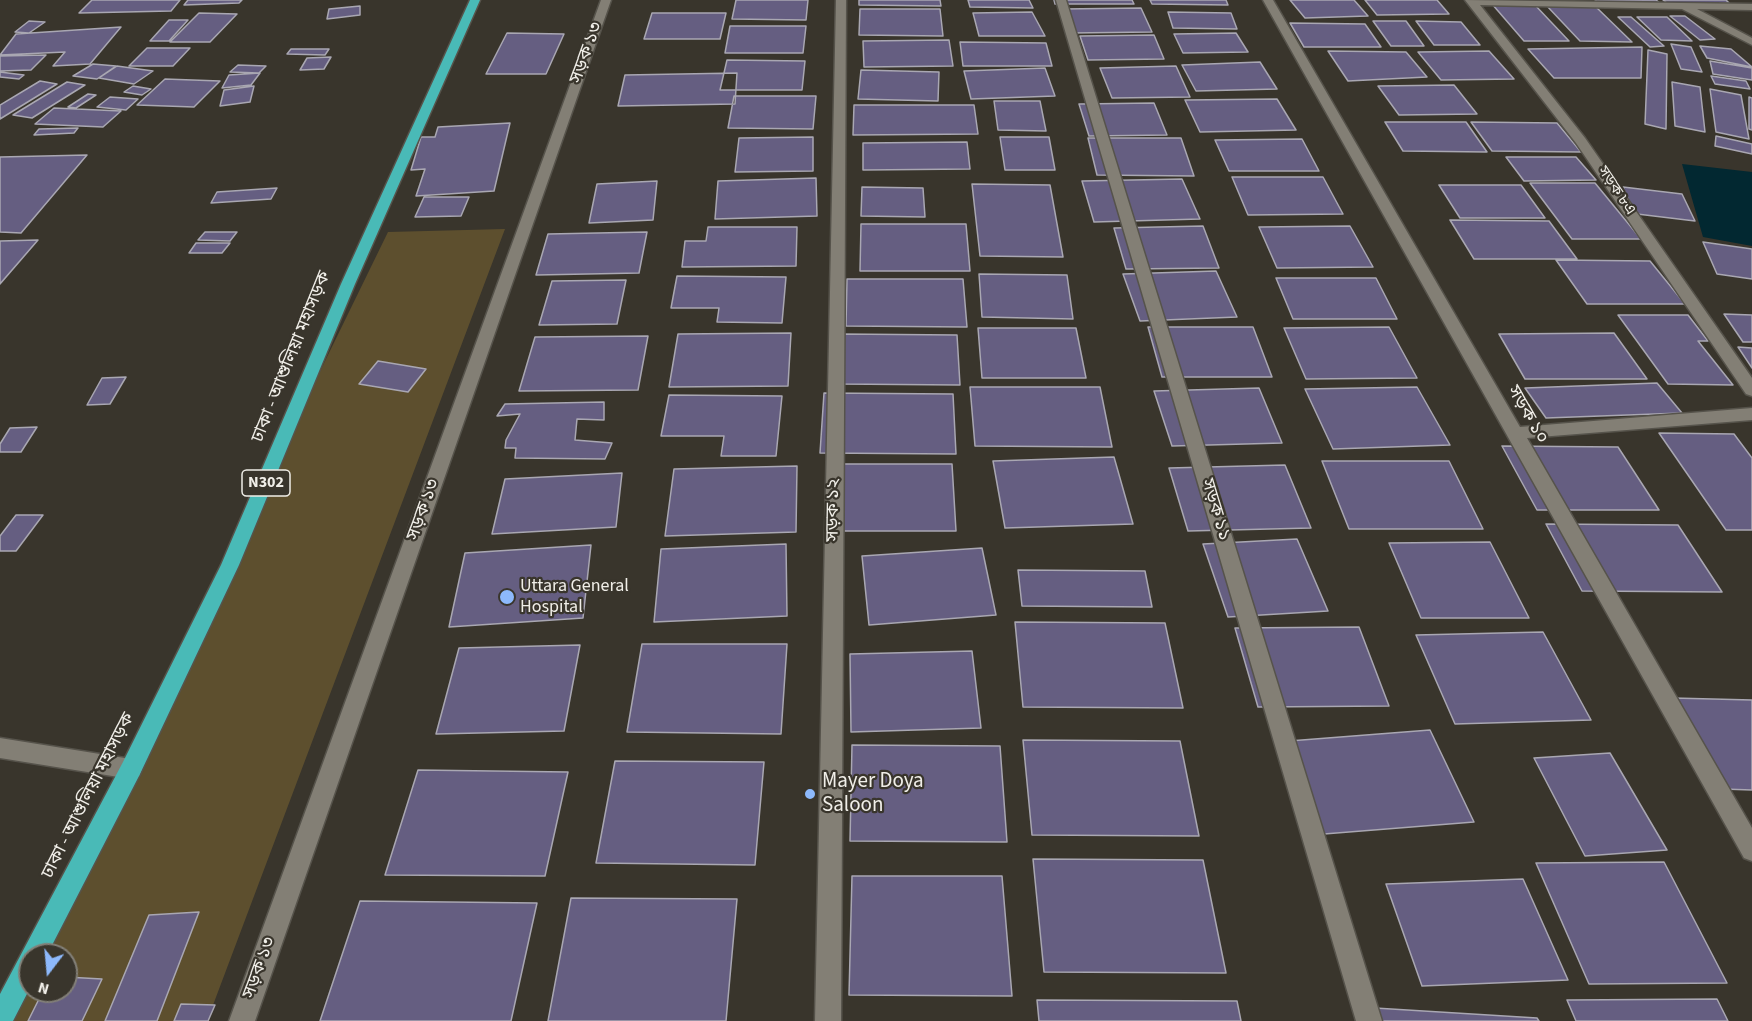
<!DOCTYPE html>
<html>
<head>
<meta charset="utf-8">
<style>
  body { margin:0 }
  #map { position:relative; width:1752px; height:1021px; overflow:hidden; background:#39352c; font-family:"Source Sans 3",sans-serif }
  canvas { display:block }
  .north { position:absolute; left:18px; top:943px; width:60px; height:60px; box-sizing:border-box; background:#39352c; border:2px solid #827f77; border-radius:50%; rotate:196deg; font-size:16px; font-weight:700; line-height:24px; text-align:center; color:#f0eee8 }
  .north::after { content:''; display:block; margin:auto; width:21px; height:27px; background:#8db9fc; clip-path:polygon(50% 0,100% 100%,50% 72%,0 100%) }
</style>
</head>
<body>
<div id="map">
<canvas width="1752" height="1021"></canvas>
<div class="north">N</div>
</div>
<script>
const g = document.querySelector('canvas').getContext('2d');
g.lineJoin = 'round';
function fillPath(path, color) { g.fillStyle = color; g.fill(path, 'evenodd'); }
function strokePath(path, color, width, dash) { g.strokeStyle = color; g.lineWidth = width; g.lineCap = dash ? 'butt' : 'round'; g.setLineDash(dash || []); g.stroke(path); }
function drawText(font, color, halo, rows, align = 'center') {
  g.font = font + ' "Source Sans 3","Noto Sans Bengali",sans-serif'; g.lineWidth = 4.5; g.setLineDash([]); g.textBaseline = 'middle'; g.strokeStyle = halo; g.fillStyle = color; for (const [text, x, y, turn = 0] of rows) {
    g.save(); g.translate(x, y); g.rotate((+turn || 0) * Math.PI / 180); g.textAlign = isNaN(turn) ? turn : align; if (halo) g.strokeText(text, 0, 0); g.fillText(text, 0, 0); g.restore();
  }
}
const green = new Path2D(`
  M505 229 207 1021H3L30 966V991H66V955H35L388 232Z`);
const water = new Path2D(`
  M1682 164 1752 172V246L1703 237Z`);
const building = new Path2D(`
  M92 0H180L171 11 79 13Z
  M188 0H242L239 3 184 5Z
  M736 0H808L806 20 732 19Z
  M859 0H940L941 6 859 5Z
  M968 0H1029L1033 8 970 7Z
  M1054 0H1132L1134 4H1055Z
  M1150 0H1226L1228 5 1152 4Z
  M1290 0H1354L1368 16 1305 18Z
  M1365 0H1437L1449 14 1377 15Z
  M1595 0H1656L1661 4H1599Z
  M1663 0H1726L1729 3H1667Z
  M1492 4H1534L1569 41H1524Z
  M1546 5 1595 6 1632 42 1580 41Z
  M360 6V15L327 19 329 9Z
  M1141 8 1152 32 1070 33 1062 9Z
  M860 9H940L943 36 859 35Z
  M1032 12 1045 36H979L973 13Z
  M1168 12 1231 13 1237 29 1173 28Z
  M199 13 237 14 210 42H170Z
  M652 13H726L720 39H644Z
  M1670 16H1685L1715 39 1700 40Z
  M1618 17H1631L1664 46 1650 47Z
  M1637 17H1667L1692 41 1661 40Z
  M169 20H188L169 41H150Z
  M29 21 45 22 29 33 15 32Z
  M1373 21H1406L1424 46H1391Z
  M1416 21 1461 22 1480 45H1434Z
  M1290 23 1365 24 1381 47H1304Z
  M730 26H806L803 53H725Z
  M121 27 90 64 53 66 65 52 0 55 16 34Z
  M507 33 564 34 546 74H486Z
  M1236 33 1248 52 1183 53 1174 34Z
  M1154 35 1164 59 1088 60 1080 36Z
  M949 40 953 66 864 67 863 41Z
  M960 42 1046 43 1052 66H963Z
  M1671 44 1691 47 1702 72 1681 69Z
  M1700 46 1731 49 1752 67 1707 58Z
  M1642 47 1641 78H1554L1528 49Z
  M147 48H190L173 66H129Z
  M291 49H329L325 55 287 54Z
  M1648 50 1667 54 1666 129 1645 124Z
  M1328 51 1406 52 1427 77 1348 81Z
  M1489 51 1514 79 1441 80 1418 52Z
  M46 55 31 70 0 71V56Z
  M331 57 324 69 300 70 307 58Z
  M727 60 805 61 802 90H720Z
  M1710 61 1752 68V80L1713 74Z
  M1260 62 1277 89 1196 91 1182 65Z
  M93 64 116 66 97 79 73 76Z
  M238 65 266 66 259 73 230 72Z
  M117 66 153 71 134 84 99 78Z
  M1176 66 1190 97 1112 98 1100 68Z
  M1045 68 1055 96 971 99 964 71Z
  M861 70 939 72 938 101 858 99Z
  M0 72 24 75 19 79 0 77Z
  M260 73 251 85 222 88 229 75Z
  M737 73 735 104 618 106 625 75Z
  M1711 76 1746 81 1750 89 1715 84Z
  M165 79 220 81 194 107 137 105Z
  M40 81 57 84 0 119V105Z
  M67 82 85 85 32 118 13 115Z
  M1672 82 1700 87 1705 132 1675 126Z
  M1454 85 1477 114 1399 115 1378 86Z
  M133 86 151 89 142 95 124 92Z
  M254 86 250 102 220 106 224 90Z
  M1710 89 1741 95 1749 139 1716 132Z
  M88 94 96 95 76 108 68 107Z
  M734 96H816L813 129 728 128Z
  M110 97 138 99 126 110 97 107Z
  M1749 97 1752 98V130L1749 129Z
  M1277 99 1296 130 1200 132 1185 100Z
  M994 101H1040L1046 131 998 130Z
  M1154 103 1167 135 1089 136 1079 104Z
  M854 105H974L978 134 853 135Z
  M54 108 121 111 103 127 35 124Z
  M1385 122H1466L1487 152 1403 151Z
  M1471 122 1557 123 1581 152 1492 151Z
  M510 123 494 191 416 196 425 169 411 170 421 137H435L438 127Z
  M78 128 74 133 34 135 39 129Z
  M1716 136 1752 144V154L1715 146Z
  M813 137V171L735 172 739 138Z
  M1000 137H1049L1055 170H1005Z
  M1088 138H1181L1194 176 1097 175Z
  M1302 139 1319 171H1229L1215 140Z
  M967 142 970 169 863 170V143Z
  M87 155 21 233 0 232V157Z
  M1506 157H1576L1596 180 1524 181Z
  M1232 177H1323L1343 214 1248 215Z
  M816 178 817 216 715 219 718 181Z
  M1182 179 1200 219 1094 222 1082 181Z
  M657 181 653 220 589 223 597 184Z
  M1530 183H1595L1641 239H1572Z
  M972 184 1050 185 1063 257 980 256Z
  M1439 185H1521L1545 218H1460Z
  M862 187 923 188 925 217 861 216Z
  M1623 187 1682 194 1695 221 1637 214 1633 211Z
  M277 188 271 199 211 203 217 192Z
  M424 197H469L461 216 415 217Z
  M1450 220 1549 221 1577 259H1474Z
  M861 224H966L970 271H860Z
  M1203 226 1219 268 1126 269 1114 228Z
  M1350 226 1373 267 1277 268 1259 227Z
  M708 227H797L796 266 682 267 685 241H706Z
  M205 232H237L230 241 198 240Z
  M647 232 639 273 536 275 548 234Z
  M38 240 0 284V241Z
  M1703 242 1752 249V279L1717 274Z
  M196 243H230L222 253H189Z
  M1556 260 1650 261 1685 304H1587Z
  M1216 271 1237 317 1140 321 1123 274Z
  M979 274 1067 275 1073 319 982 317Z
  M677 276 786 277 782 323 717 322 719 308H671Z
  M1276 278H1376L1397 319H1293Z
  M847 279H963L967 327 846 326Z
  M626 280 617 324 539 325 552 281Z
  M1724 314 1752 315V342H1743Z
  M1618 315H1688L1708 341H1698L1733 385 1668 384Z
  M1148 327H1253L1272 377H1162Z
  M1389 327 1417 378 1306 379 1284 328Z
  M978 328H1076L1086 378H982Z
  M791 333 788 386 669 387 678 334Z
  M1614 333 1647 379H1525L1499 334Z
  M840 334 957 335 960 385 838 384Z
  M648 336 638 390 519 391 535 337Z
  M1738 347 1752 348V368Z
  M378 361 426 369 408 392 359 384Z
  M126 377 110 404 87 405 102 378Z
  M1657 383 1682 413 1546 418 1525 388Z
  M970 387H1100L1112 447 975 446Z
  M1417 387 1450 445 1333 449 1305 389Z
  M1259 388 1282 443 1172 446 1154 391Z
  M824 393 953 394 956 454 820 453Z
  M669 395 782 396 776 456H721L724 436H661Z
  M604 402V420L577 419 575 440 612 443 605 459 515 458 516 448H505L506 440 520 414 497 416 505 404Z
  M37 427 21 452H0V444L10 428Z
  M1659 433 1734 434 1752 458V530H1726Z
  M1502 446 1618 447 1659 510H1537Z
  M1114 457 1133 524 1005 528 993 461Z
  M1322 461H1449L1483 529H1349Z
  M842 464H952L956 531H839Z
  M1285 465 1311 528 1188 531 1169 468Z
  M797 466 796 532 665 536 674 469Z
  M622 473 616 527 492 534 505 479Z
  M16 515H43L16 551H0V536Z
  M1546 524 1678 525 1722 592 1582 591Z
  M1297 539 1328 611 1228 617 1203 544Z
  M1490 542 1529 618H1421L1389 543Z
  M786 544 787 616 654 622 661 549Z
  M591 545 583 618 449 627 465 553Z
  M982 548 996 615 869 625 862 556Z
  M1018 570 1145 571 1152 607 1022 606Z
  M1015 622 1165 623 1183 708 1023 707Z
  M1359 627 1389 706 1258 707 1235 628Z
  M1543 632 1591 720 1455 724 1416 635Z
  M642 644H787L781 734 627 732Z
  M580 645 564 731 436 734 459 648Z
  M972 651 981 728 851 732 850 654Z
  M1673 698 1752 700V790L1722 789Z
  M1430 730 1474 822 1324 834 1289 741Z
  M1023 740 1180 741 1199 836 1032 835Z
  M852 745 1000 746 1007 842 850 841Z
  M1610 753 1667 850 1585 856 1534 758Z
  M615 761 764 762 755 865 596 863Z
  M418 770 568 772 545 876 385 875Z
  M1033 859 1203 860 1226 973 1044 972Z
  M1664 862 1727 983 1589 984 1536 863Z
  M852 876H1002L1012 996 849 995Z
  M1523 879 1568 980 1422 986 1386 884Z
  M571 898 737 899 726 1021H548Z
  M360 901 537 903 511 1021H320Z
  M199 912 157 1021H105L149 915Z
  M66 977 102 979 82 1021H28L43 991H66Z
  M1717 999 1728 1021H1576L1567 1000Z
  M1037 1000 1237 1001 1241 1021H1039Z
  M181 1004 215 1005 208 1021H174Z
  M1375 1008 1537 1018 1539 1021H1378Z`);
const lane = new Path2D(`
  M0 738 131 759 139 762 142 769 139 776 131 779 0 758Z`);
const street = new Path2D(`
  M601 0H611L255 1021H229Z
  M836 0H846L841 1021H815Z
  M1056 0H1066L1382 1021H1356Z
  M1263 0H1273L1520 427 1752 408V420L1527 438 1752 828V861L1744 858Z
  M1465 0 1752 4V10L1697 9 1752 38V45L1682 9 1480 5 1585 138 1752 378V396L1746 394 1576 143Z`);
const highway = new Path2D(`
  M470 0H480L355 284 239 565 139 776 47 955H30V988L13 1021H0V994L123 762 221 565 341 284Z`);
const markers = [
  [507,597,8,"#8db9fc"],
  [810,794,6,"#8db9fc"]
];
const farStreetnames = [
  ["সড়ক ৮এ",1616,191,56]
];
const shields = [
  [266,483,48]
];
const shieldNames = [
  ["N302",266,483]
];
const streetNames = [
  ["সড়ক ১৩",587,53,-70],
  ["ঢাকা - আশুলিয়া মহাসড়ক",292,357,-68],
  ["সড়ক ১০",1527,415,60],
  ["সড়ক ১৩",424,510,-70],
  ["সড়ক ১২",834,510,-89],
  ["সড়ক ১১",1215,510,73],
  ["ঢাকা - আশুলিয়া মহাসড়ক",89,796,-63],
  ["সড়ক ১৩",260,968,-70]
];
const poiNames = [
  ["Uttara General",520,587],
  ["Hospital",520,608]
];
const nearPoinames = [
  ["Mayer Doya",822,782],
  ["Saloon",822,806]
];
fillPath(green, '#5d4f2e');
fillPath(water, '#022831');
fillPath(building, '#655e81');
strokePath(building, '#a9a7b2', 1.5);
strokePath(lane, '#56534b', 3);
strokePath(street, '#56534b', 3);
strokePath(highway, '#56534b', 3);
fillPath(lane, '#837f75');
fillPath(street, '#837f75');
fillPath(highway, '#49bab7');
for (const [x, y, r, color] of markers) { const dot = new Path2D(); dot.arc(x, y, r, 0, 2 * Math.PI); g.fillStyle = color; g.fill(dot); strokePath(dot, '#39352c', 2); }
drawText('15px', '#f0eee8', '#39352c', farStreetnames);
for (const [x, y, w] of shields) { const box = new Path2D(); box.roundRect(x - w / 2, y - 13, w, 26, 4.5); g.fillStyle = '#39352c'; g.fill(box); strokePath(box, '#f0eee8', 1.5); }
drawText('bold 16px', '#f0eee8', null, shieldNames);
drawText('18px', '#f0eee8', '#39352c', streetNames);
drawText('18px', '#f0eee8', '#39352c', poiNames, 'left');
drawText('21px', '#f0eee8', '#39352c', nearPoinames, 'left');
</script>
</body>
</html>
